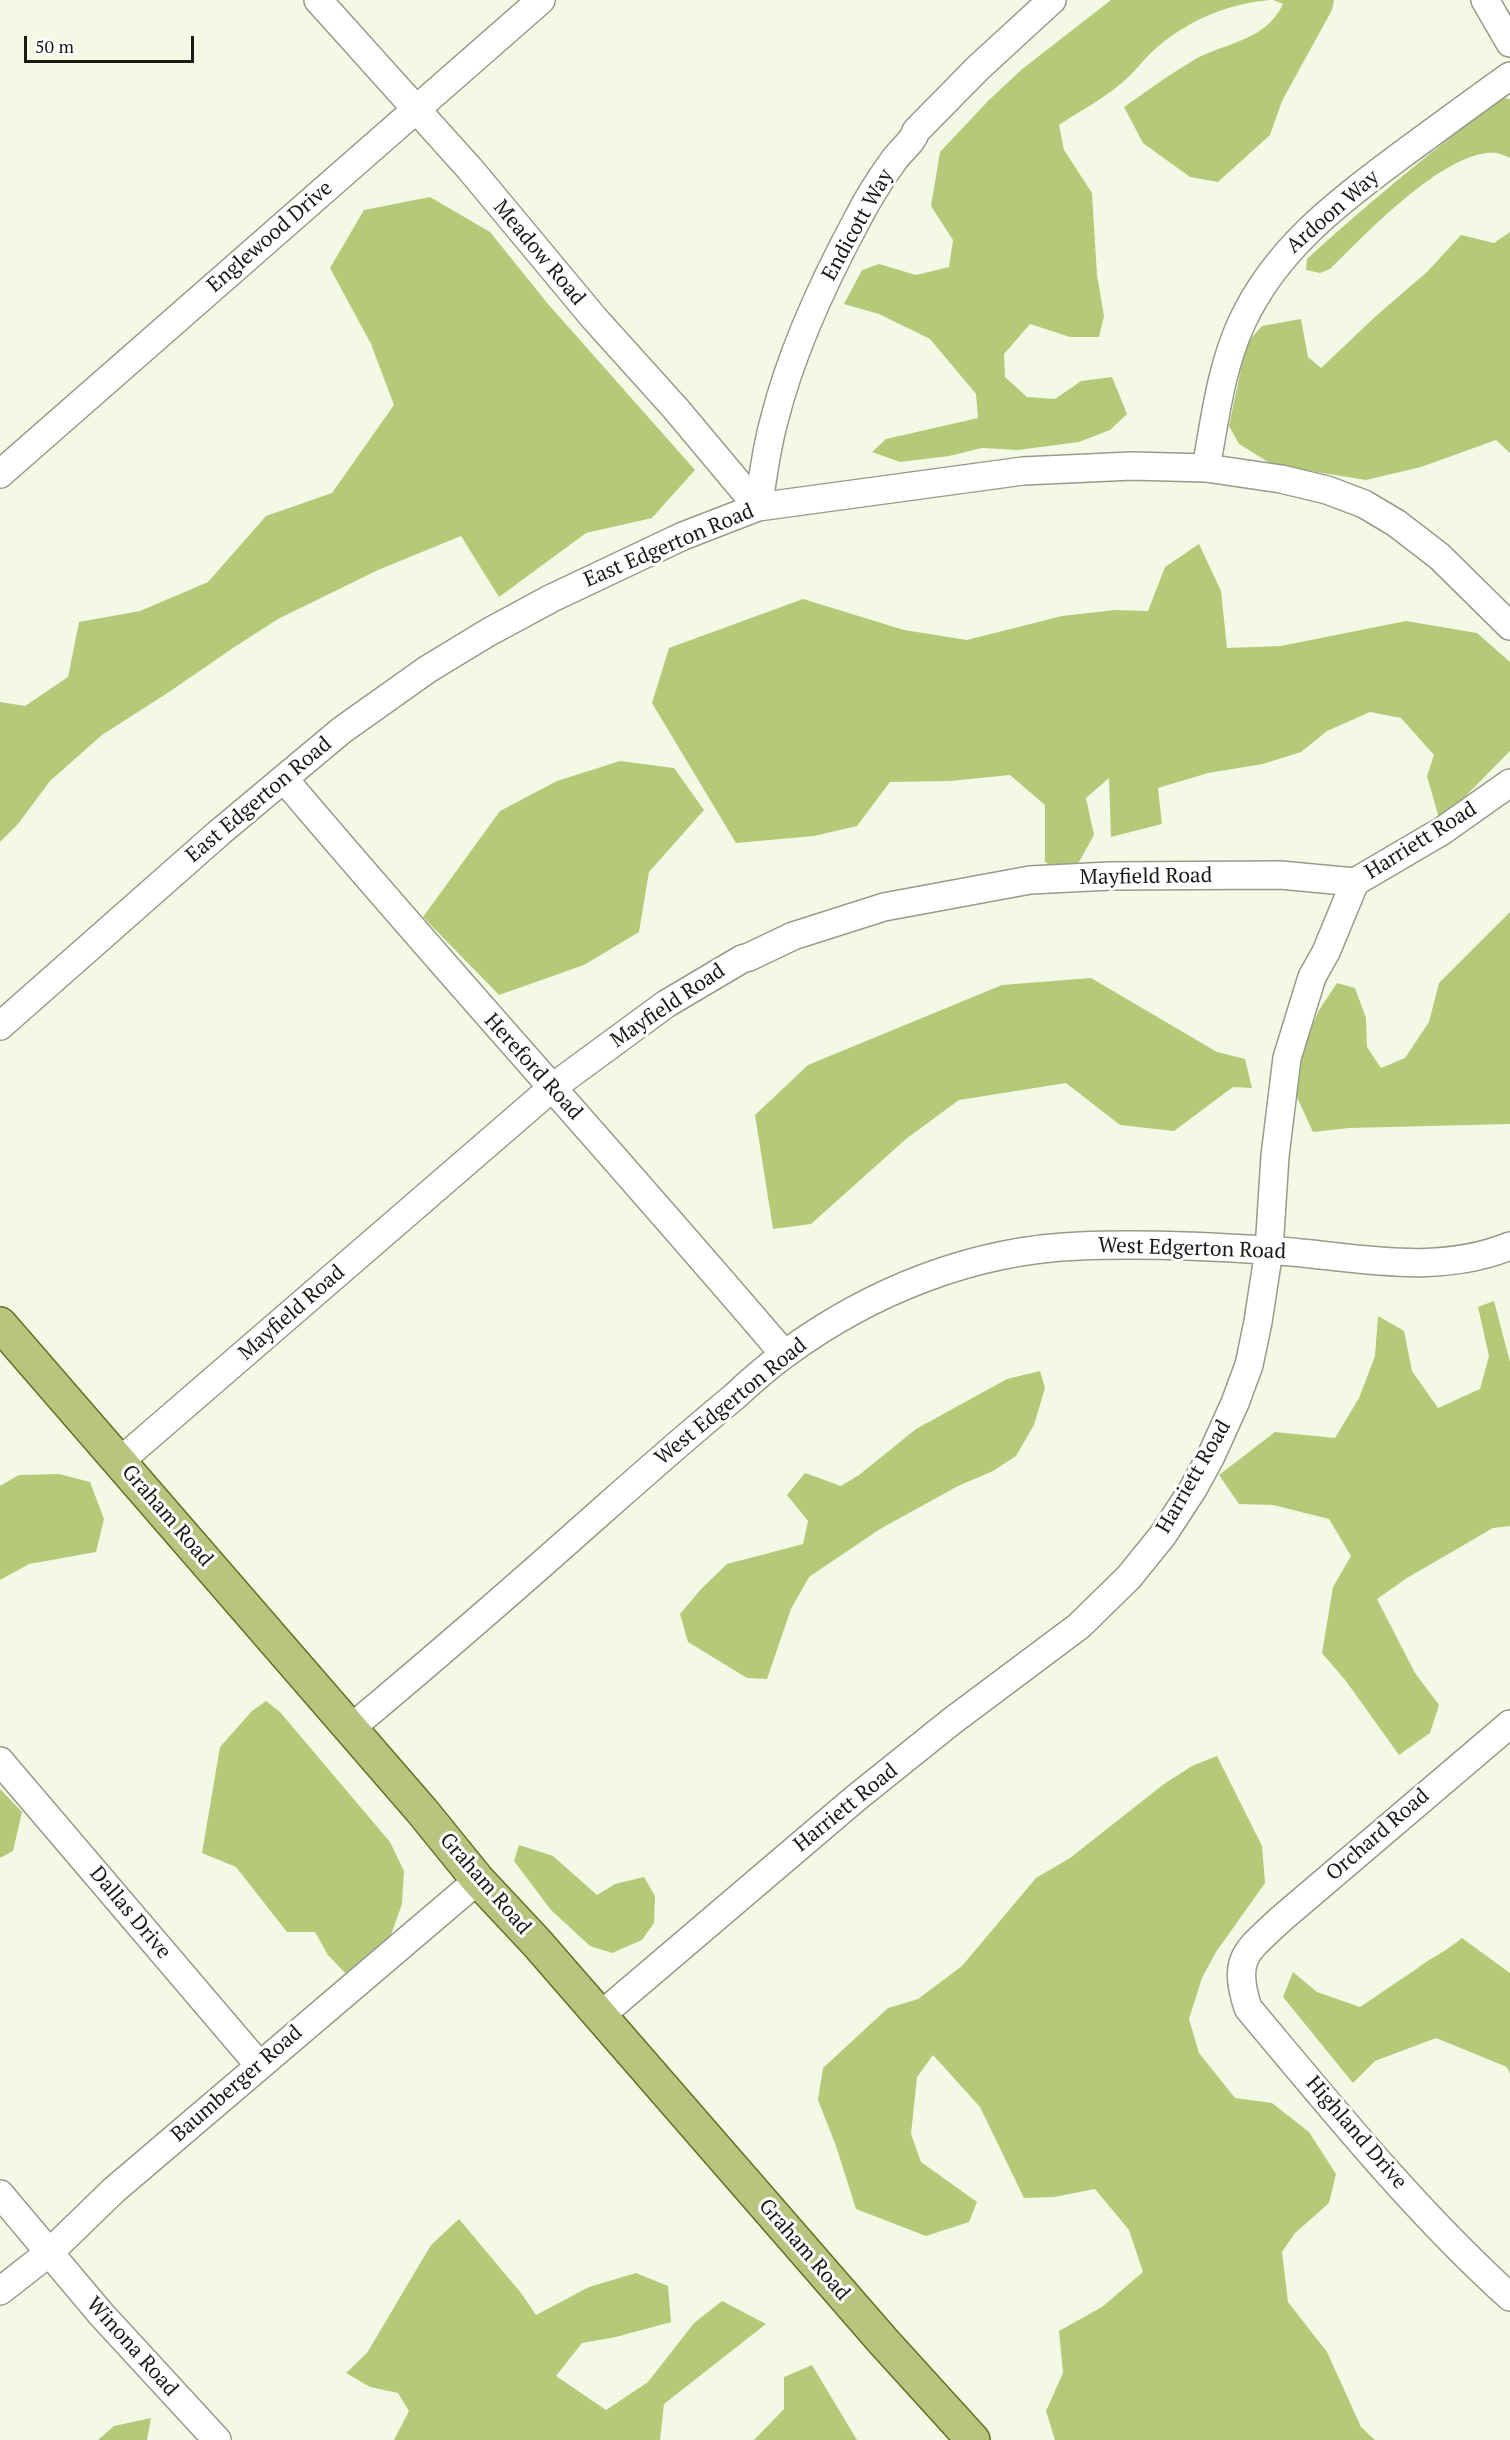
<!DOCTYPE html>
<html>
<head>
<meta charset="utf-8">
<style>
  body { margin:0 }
  #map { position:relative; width:1510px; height:2440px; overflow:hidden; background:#f4f9e6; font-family:"PT Serif",serif }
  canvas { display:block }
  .scale { position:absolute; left:24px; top:36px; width:170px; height:27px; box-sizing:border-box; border:3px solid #191b14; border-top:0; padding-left:8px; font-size:18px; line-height:21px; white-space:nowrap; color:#191b14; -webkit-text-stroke:4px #fff; paint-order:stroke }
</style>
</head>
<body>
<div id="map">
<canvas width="1510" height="2440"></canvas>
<div class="scale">50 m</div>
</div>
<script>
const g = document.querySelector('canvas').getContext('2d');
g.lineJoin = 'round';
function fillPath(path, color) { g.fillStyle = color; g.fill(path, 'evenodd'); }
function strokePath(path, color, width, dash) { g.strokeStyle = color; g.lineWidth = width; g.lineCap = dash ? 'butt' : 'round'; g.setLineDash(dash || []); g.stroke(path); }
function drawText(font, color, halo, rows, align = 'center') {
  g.font = font + ' "PT Serif",serif'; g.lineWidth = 6; g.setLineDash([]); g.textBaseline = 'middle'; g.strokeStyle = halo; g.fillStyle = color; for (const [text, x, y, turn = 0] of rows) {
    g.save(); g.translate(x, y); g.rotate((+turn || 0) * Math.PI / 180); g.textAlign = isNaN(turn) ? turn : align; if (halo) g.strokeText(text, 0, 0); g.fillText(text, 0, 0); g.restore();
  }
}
const forest = new Path2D(`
  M1111 0H1270C1226 4 1186 21 1153 51 1143 60 1135 72 1124 81 1105 98 1080 111 1059 125L1064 150 1092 193 1097 275 1104 316 1099 337H1070L1030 324 1004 354 1005 377 1027 397 1055 399 1081 381 1112 377 1127 414 1110 430 1079 442 1018 450 982 448 949 456 900 462 872 452 886 439 978 418 976 394 930 339 879 314 844 304 862 270 879 264 916 275 949 267 953 240 931 206 940 152 988 101 1021 70Z
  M1273 0H1334L1332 10 1282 101 1270 135 1218 182 1190 177 1143 143 1124 107C1147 91 1170 74 1194 60 1225 42 1265 42 1283 4Z
  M1502 98 1510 99V158C1506 156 1501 154 1497 153 1447 147 1364 236 1330 269L1320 273 1306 270 1307 259C1369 202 1434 149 1502 98Z
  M430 197 490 232 548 304 695 470 652 518 586 533 499 597 461 536 378 570 278 619 233 648 169 692 102 735 50 781 18 824 0 842V702L25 706 68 677 79 622 140 611 208 582 266 516 332 493 394 405 371 344 330 268 364 210Z
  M1510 232V453L1496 440 1421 467 1366 480 1273 465 1239 444 1229 426 1246 344 1262 326 1301 319 1308 357 1321 368 1376 316 1428 271 1461 235 1494 243Z
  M1199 544 1221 591 1227 648 1281 646 1406 621 1477 633 1510 662V751L1440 822 1427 776 1434 755 1401 718 1370 712 1327 731 1301 752 1263 764 1208 773 1158 788 1162 824 1111 837 1109 778 1086 798 1094 835 1070 878 1045 862V805L1010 775 950 781 890 782 857 826 814 836 736 843 652 703 669 648 803 599 904 630 967 640 1062 616 1115 610 1148 611 1165 567Z
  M620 761 674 768 704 810 649 872 639 932 584 965 499 995 423 917 500 811 557 781Z
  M1510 912V1124L1349 1128 1313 1132 1294 1091 1303 1048 1319 1010 1337 983 1355 988 1366 1018 1367 1047 1381 1068 1405 1058 1429 1022 1439 983Z
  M1091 978 1217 1052 1245 1059 1252 1088 1233 1087 1174 1131 1120 1125 1066 1083 959 1100 906 1139 811 1224 773 1229 755 1115 808 1065 1002 985Z
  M1494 1301 1510 1362V1526L1493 1528 1407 1578 1377 1599 1415 1673 1439 1705 1430 1733 1399 1755 1346 1681 1322 1653 1333 1587 1351 1556 1329 1519 1273 1505 1239 1504 1219 1475 1275 1432 1335 1438 1359 1398 1375 1356 1378 1316 1404 1331 1412 1371 1438 1408 1480 1389 1489 1356 1478 1307Z
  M1040 1371 1045 1388 1034 1425 1016 1456 993 1471 958 1486 880 1529 809 1577 791 1609 767 1679 747 1678 688 1642 680 1614 702 1588 727 1564 803 1544 808 1521 787 1495 805 1473 841 1486 859 1475 916 1429 1007 1379Z
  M59 1474 90 1482 104 1519 96 1552 29 1564 0 1580V1486L19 1475Z
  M266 1701 280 1712 390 1842 404 1871 402 1904 391 1935 365 1963 345 1973 328 1955 315 1932H287L236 1867 202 1853 220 1747 252 1711Z
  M1217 1756 1262 1846 1265 1883 1216 1952 1202 1978 1189 2019 1199 2053 1235 2098 1272 2103 1309 2132 1336 2174 1329 2203 1295 2233 1282 2252 1288 2302 1327 2352 1361 2427 1375 2440H1055L1046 2411 1063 2373 1059 2331 1102 2307 1143 2272 1129 2230 1095 2189 1054 2197 1024 2198 980 2107 933 2055 917 2077 911 2134 921 2162 977 2202 969 2222 926 2236 856 2209 836 2146 818 2100 823 2068 888 2008 918 1999 962 1966 1036 1878 1070 1858 1164 1784 1192 1766Z
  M0 1789 22 1812 13 1851 0 1858Z
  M519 1845 553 1856 597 1895 615 1884 644 1877 655 1896 654 1923 642 1940 612 1953 590 1946 551 1910 514 1861Z
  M1462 1938 1510 1973V2074L1507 2067 1436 2038 1375 2061 1353 2083 1283 1997 1293 1972 1317 1992 1360 2007C1379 1995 1396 1982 1415 1970 1430 1958 1447 1951 1462 1938Z
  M459 2219 521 2293 536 2315 589 2287 636 2273 668 2286 671 2322 616 2337 582 2343 556 2376 606 2410 648 2382 694 2323 722 2301 766 2324 664 2404 660 2440H394L409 2411 398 2393 370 2387 346 2373 367 2353 431 2245Z
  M812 2365 857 2440H754L784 2409V2377Z
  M151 2418 147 2440H98L114 2426Z`);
const minor = new Path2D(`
  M318 0 470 169 594 318 676 409 758 507
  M1485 0 1510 43
  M1206 468C1215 419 1221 367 1242 322 1275 251 1334 205 1396 159 1434 131 1472 103 1510 76
  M0 474 541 0
  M758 507C763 479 766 449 774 421 791 352 824 281 858 218 868 198 881 178 894 160 901 150 913 142 916 131L978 68 1052 0
  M284 779C448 973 619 1160 784 1354
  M0 1026 220 832 342 730 428 669 489 632 552 598 683 536 758 507 1023 471 1132 466 1206 468 1281 479 1327 490 1364 504 1396 523 1439 556 1510 626
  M119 1462 553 1087 666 1004 742 959 749 957 793 936 884 907 1030 880 1110 876 1280 875 1355 882
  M1510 1724 1281 1919C1246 1952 1232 1958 1248 2008 1332 2108 1414 2210 1510 2297
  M351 1728C436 1657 520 1584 603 1510 646 1472 689 1434 734 1397 750 1382 767 1367 785 1354 871 1291 973 1250 1080 1246 1142 1243 1205 1246 1267 1250 1349 1255 1431 1278 1510 1246
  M0 1761 259 2065
  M600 2016 856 1798 952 1721 1079 1626 1129 1577 1163 1535 1193 1489 1211 1456 1235 1403 1249 1365 1258 1322 1269 1250 1275 1156 1287 1058 1312 977 1326 952 1355 882 1442 831 1510 783
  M0 2194 101 2314 217 2440
  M0 2291 50 2252 114 2190 478 1880`);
const major = new Path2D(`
  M0 1324 422 1811 478 1880 537 1943 883 2341 973 2440`);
const streetNames = [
  ["Ardoon Way",1333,212,-41],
  ["Endicott Way",858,225,-61],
  ["Englewood Drive",270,237,-41],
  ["Meadow Road",539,253,50],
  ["East Edgerton Road",669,546,-23],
  ["East Edgerton Road",259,800,-40],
  ["Harriett Road",1421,841,-32],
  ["Mayfield Road",1146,877,-1],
  ["Mayfield Road",668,1006,-34],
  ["Hereford Road",533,1067,48],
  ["West Edgerton Road",1192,1249,2],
  ["Mayfield Road",292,1313,-41],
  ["West Edgerton Road",731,1402,-39],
  ["Harriett Road",1194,1477,-60],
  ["Graham Road",167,1516,49],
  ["Harriett Road",846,1808,-39],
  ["Orchard Road",1378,1835,-41],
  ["Graham Road",485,1884,49],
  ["Dallas Drive",130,1913,50],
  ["Baumberger Road",237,2084,-41],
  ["Highland Drive",1356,2133,49],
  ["Graham Road",804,2250,49],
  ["Winona Road",132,2347,48]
];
fillPath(forest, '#b6c978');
strokePath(minor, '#969b8a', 30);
strokePath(major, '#627022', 36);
strokePath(minor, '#fff', 27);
strokePath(major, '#b8c57f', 33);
drawText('21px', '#191b14', '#fff', streetNames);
</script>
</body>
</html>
